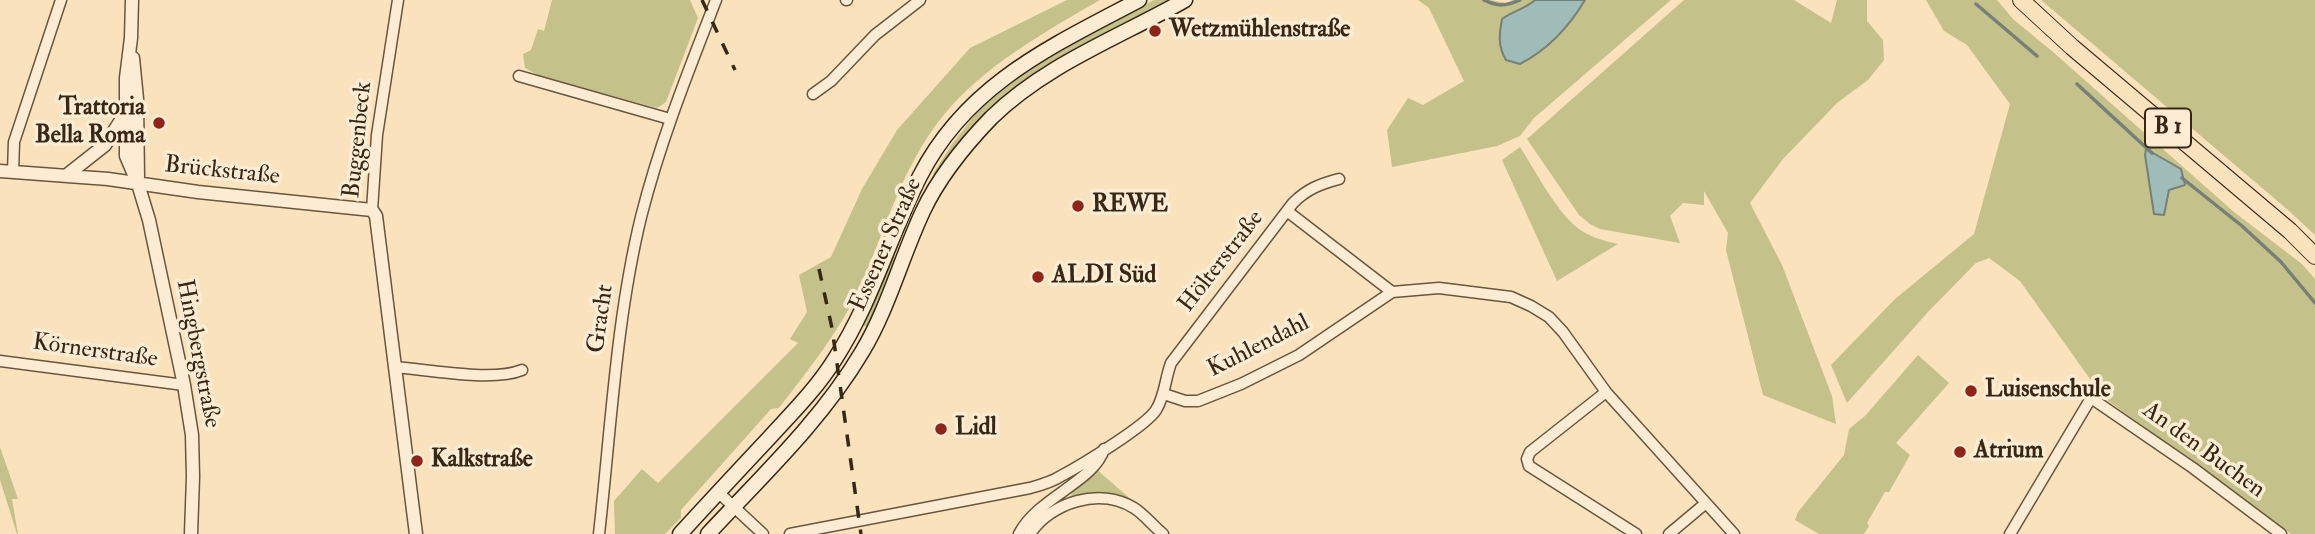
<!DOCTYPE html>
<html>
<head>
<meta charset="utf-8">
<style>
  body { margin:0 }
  canvas { display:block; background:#f9e2bc }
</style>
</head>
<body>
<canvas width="2315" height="534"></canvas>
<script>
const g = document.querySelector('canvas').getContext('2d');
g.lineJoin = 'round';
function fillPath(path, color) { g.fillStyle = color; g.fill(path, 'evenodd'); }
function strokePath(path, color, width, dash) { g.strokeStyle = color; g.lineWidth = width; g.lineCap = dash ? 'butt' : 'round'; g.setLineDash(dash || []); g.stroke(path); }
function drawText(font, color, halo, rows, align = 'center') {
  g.font = font + ' "IM FELL Double Pica",serif'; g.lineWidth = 7; g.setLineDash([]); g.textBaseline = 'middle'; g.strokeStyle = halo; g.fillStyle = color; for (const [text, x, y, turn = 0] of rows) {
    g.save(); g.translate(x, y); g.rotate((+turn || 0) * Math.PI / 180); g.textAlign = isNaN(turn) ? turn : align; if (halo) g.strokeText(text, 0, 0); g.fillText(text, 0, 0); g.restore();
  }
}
const green = new Path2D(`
  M552 0H690L698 18 666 102 657 108 540 76 525 68 523 54 531 50 538 29 544 31Z
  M1067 0H1100C1045 32 983 66 942 117 902 167 885 231 859 289 839 332 808 370 779 408L771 409 681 510V518L665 534H615L614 501 642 469 658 483 798 343 790 339 807 312 799 275 831 257 862 189 897 130 970 48Z
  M1154 0H1169L1047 65 1022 84 937 176 933 174 952 144 990 96 1007 82 1059 50Z
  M1418 0H1490L1506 3 1513 0H1671L1534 118 1520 136 1497 146 1392 167 1387 130 1408 98 1423 105 1464 81 1429 8Z
  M1684 0H1794L1831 23 1837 0H1867V21L1883 40 1884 60 1868 80 1837 103 1783 159 1750 203 1782 265 1832 396 1836 424 1763 395 1726 250 1728 233 1704 191V205L1683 203 1670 216 1680 243 1600 229 1590 224 1579 215 1527 139Z
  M1926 0H1997L2013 19 2053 52 2234 212 2302 264 2315 279V534H2291L2103 397 2020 281 1989 258 1976 263 1928 312 1847 403 1831 365 1895 299 1974 234 2010 104 1967 45 1944 31Z
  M2041 0H2315V235L2288 210Z
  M1520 147C1535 170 1559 217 1582 231 1593 238 1605 241 1618 244L1557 281 1502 160Z
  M892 256 897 258 867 327 862 325Z
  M1918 355 1949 383 1896 443 1910 455 1889 492H1885L1867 523 1869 526 1864 534H1819L1795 520 1798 512 1844 455 1849 429 1865 416Z
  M0 447 18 499H12L18 534H17L0 480Z
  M1096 469 1134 502 1071 497 1072 486Z`);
const water = new Path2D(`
  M1535 0H1585C1569 27 1547 50 1520 64L1506 60C1498 47 1499 35 1502 19 1513 11 1525 9 1535 0Z
  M2146 149 2181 169 2185 185 2169 190 2164 215 2154 214 2145 155Z`);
const stream = new Path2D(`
  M1484 0C1498 7 1506 6 1520 0
  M1976 4 2037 56
  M2077 84 2152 153
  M2182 178 2242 226 2281 262 2315 303`);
const minor = new Path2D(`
  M846 0H847
  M519 76 670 119
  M813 94 831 81 875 35 920 0
  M13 172 14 142 61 0
  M372 210 377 135 398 0
  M1287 211 1392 292
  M0 361 184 385
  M395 367C429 370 493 382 522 370
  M1606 392 1530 452 1527 459 1529 466 1636 534
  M1164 394 1185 401H1198L1241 384 1299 355 1392 292 1439 288 1511 297 1531 306 1549 317 1563 332 1606 392 1734 534
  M719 493 763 534
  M599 534C611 428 616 320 641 217 660 142 688 72 716 0
  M790 534 1030 488C1041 485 1052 482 1061 476 1080 466 1146 426 1156 410 1165 396 1165 379 1171 363L1293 203C1307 189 1320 184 1339 179
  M1019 534C1037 498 1095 481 1104 449
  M1030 534C1051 502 1100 487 1134 508 1144 514 1153 526 1163 534
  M1669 534 1706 503
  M2010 534 2091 398 2193 468 2281 534`);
const tertiary = new Path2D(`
  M132 0 131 38 126 78V156L138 184 149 220 184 385 192 435 193 477 191 534
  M133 58 137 99 138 180
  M0 171 108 179 198 192 372 210 376 216 416 534
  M67 175 105 145 125 114`);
const secondary = new Path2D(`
  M680 534C710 501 740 469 770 437 793 412 817 388 835 359 872 302 889 237 920 176 967 84 1052 46 1139 0
  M708 534C761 477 821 421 862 352 888 309 901 258 923 211 939 177 965 145 991 118 1046 64 1120 37 1185 0`);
const primary = new Path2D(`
  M2021 0 2072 47 2290 231 2315 256`);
const rail = new Path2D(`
  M702 0 735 70
  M819 269 832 328 861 534`);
const markers = [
  [1155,31,7,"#8f2418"],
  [159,123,7,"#8f2418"],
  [1078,206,7,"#8f2418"],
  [1038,277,7,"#8f2418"],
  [1971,391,7,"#8f2418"],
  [941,429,7,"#8f2418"],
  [1960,452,7,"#8f2418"],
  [417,461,7,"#8f2418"]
];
const shields = [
  [2168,128,46]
];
const shieldNames = [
  ["B 1",2168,128]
];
const poiNames = [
  ["Wetzmühlenstraße",1169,31],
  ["Trattoria",145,109,"right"],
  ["Bella Roma",145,137,"right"],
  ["REWE",1092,206],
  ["ALDI Süd",1052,277],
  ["Luisenschule",1985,391],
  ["Lidl",955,429],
  ["Atrium",1974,452],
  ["Kalkstraße",431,461]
];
const streetNames = [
  ["Buggenbeck",359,140,-84],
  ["Brückstraße",222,172,6],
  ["Essener Straße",887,245,-66],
  ["Hölterstraße",1222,262,-52],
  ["Gracht",602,319,-82],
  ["Kuhlendahl",1259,347,-27],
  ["Körnerstraße",95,352,8],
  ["Hingbergstraße",197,354,79],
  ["An den Buchen",2203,451,36]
];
fillPath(green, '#c5c18b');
fillPath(water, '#a0bcb8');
strokePath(water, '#768077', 2);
strokePath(stream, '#768077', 3.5);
strokePath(minor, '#68563f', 13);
strokePath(tertiary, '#68563f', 15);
strokePath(secondary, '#372715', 17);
strokePath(primary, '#372715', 18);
strokePath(minor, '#fbecd3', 10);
strokePath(tertiary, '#fbecd3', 12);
strokePath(secondary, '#fbecd3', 14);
strokePath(primary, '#f9e2bc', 16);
strokePath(rail, '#372715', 3.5, [12, 12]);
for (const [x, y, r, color] of markers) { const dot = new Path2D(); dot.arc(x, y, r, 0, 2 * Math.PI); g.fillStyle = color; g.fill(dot); strokePath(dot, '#fbecd3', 2.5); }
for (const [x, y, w] of shields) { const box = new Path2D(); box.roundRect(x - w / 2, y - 19.5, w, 39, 5); g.fillStyle = '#fbecd3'; g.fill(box); strokePath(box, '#372715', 2); }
drawText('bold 23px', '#372715', null, shieldNames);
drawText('bold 24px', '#372715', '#fbecd3', poiNames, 'left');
drawText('24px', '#372715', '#fbecd3', streetNames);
</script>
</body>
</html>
